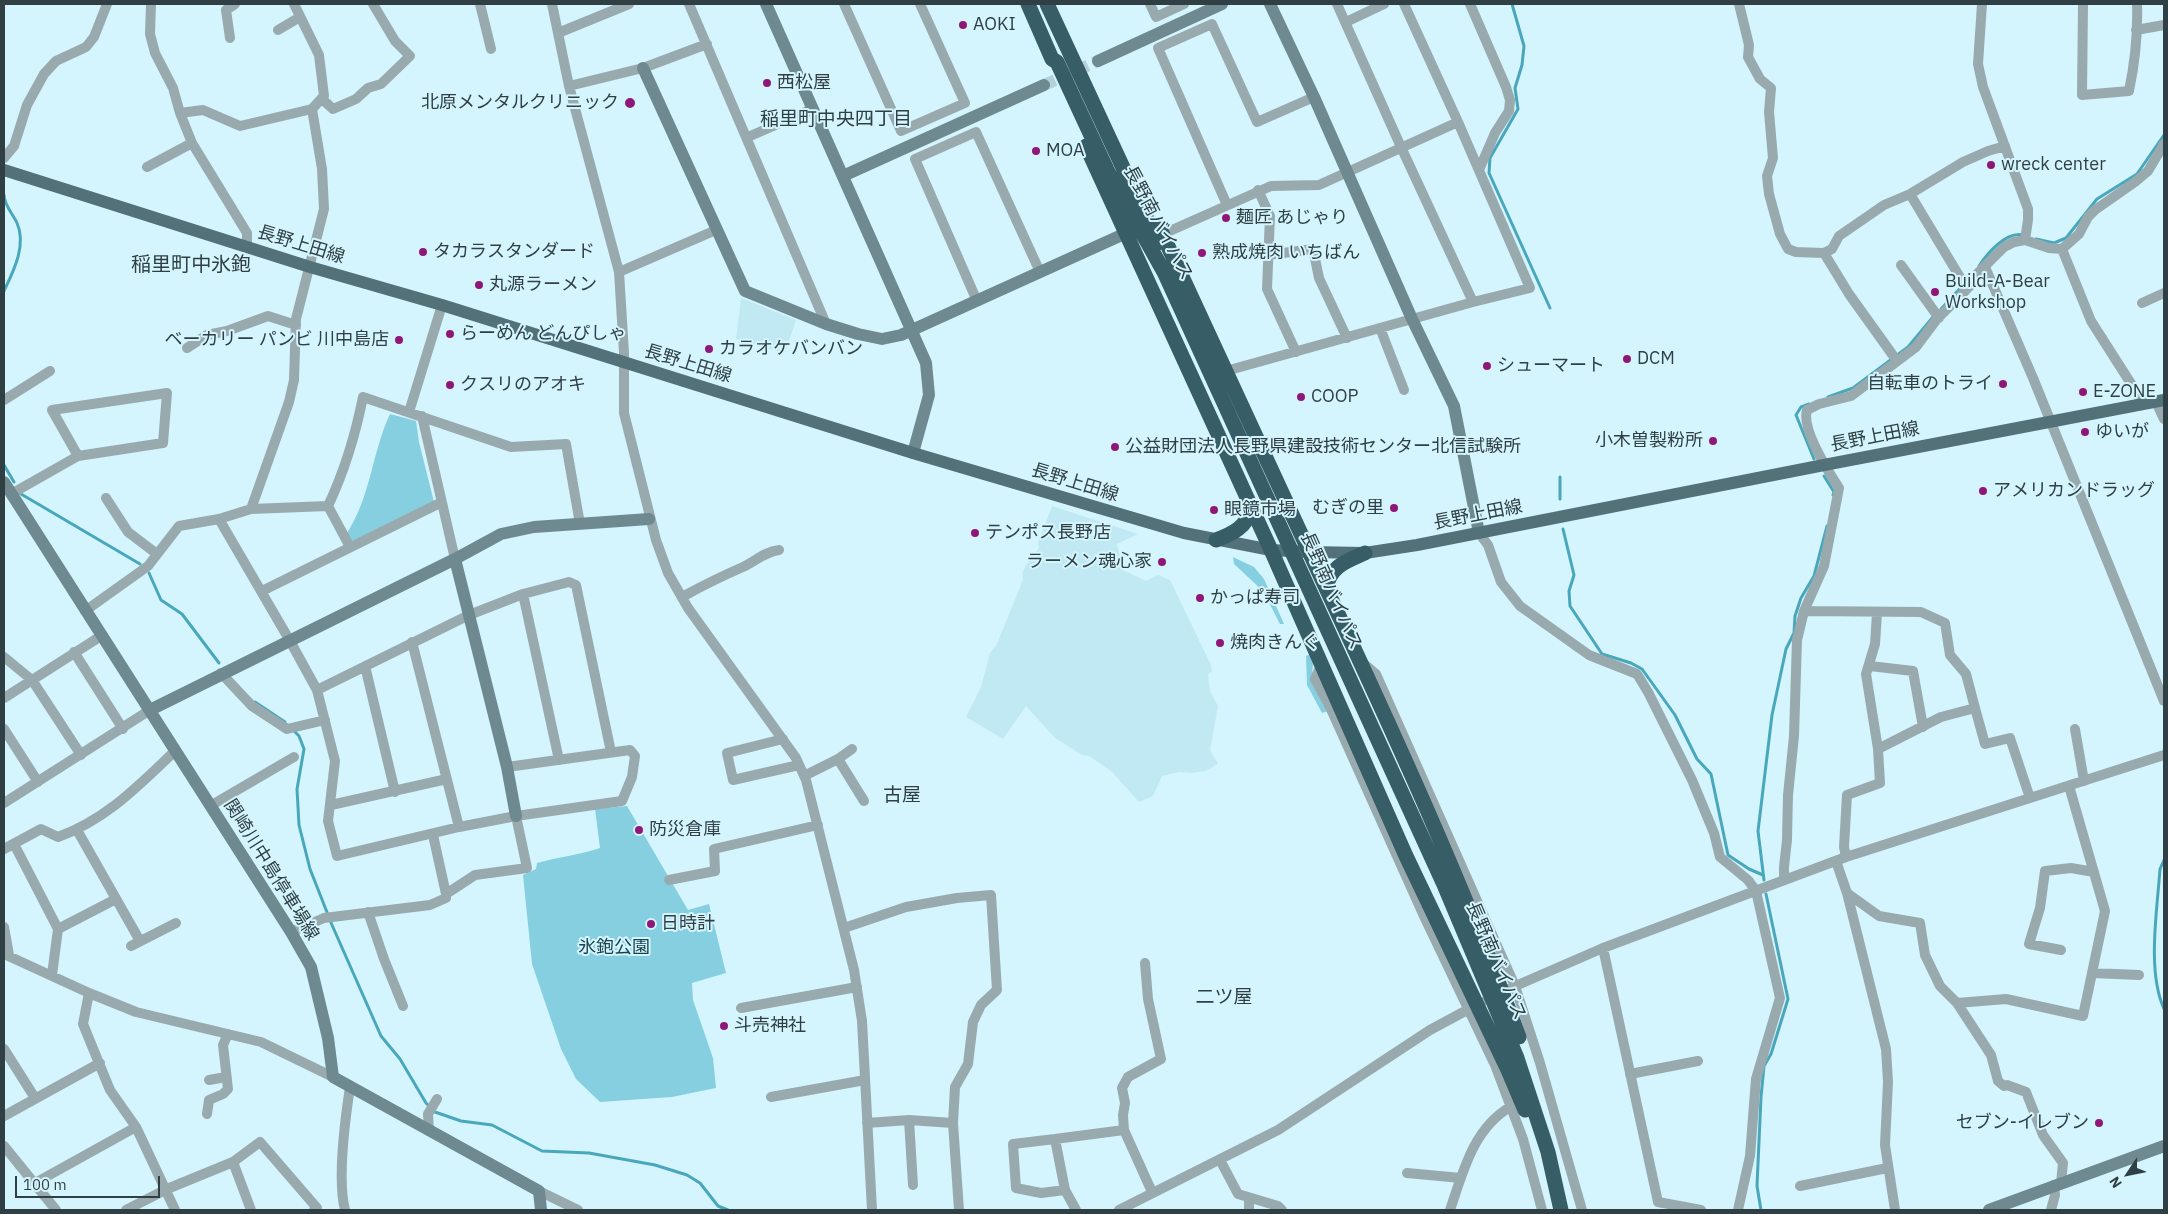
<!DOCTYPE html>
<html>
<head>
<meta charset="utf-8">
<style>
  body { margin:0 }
  #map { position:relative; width:2168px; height:1214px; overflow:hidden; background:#d4f5fe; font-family:"IBM Plex Sans",sans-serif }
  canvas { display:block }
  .frame { position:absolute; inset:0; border:5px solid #2f3f44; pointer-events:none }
  .north { position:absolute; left:2103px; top:1149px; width:50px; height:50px; -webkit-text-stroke:4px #d4f5fe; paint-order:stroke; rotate:236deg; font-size:14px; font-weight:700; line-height:20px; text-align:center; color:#2f3f44 }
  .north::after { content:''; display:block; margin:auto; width:18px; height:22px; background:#2f3f44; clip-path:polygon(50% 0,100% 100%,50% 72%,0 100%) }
  .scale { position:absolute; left:15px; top:1176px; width:145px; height:22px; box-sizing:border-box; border:2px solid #2f3f44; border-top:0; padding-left:6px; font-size:15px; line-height:18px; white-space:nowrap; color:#2f3f44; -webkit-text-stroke:4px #d4f5fe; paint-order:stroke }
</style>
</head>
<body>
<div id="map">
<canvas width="2168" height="1214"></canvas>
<div class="frame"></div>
<div class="north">N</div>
<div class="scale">100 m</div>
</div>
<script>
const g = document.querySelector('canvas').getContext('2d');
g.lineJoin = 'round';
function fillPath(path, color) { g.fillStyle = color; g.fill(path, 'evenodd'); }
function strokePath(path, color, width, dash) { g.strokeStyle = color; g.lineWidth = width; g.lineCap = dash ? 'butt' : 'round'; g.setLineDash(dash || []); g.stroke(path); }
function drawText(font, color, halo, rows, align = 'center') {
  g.font = font + ' "IBM Plex Sans","Noto Sans JP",sans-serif'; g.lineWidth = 4; g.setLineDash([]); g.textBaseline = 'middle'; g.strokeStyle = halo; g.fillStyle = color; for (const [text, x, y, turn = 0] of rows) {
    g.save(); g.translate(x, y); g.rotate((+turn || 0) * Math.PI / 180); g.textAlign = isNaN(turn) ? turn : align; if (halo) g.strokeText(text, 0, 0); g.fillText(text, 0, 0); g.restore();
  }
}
const built = new Path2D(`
  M741 298 796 320 785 353 736 339Z
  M1052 506 1138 534 1117 544 1123 570 1146 581 1158 575 1170 580 1211 665 1212 671 1208 674 1210 691 1218 706 1210 750 1218 764 1205 771 1192 773 1179 772 1162 776 1153 796 1139 802 1112 772 1089 756 1082 755 1055 738 1026 706 1003 739 966 717 981 687 990 653 996 646 1017 595 1023 579 1022 574 1026 565 1039 548 1038 543Z`);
const green = new Path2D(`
  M390 414 416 421 419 442 434 502 360 539 351 541 347 533C371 496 372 452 390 414Z
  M1233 557 1254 567 1264 579 1284 624H1280L1263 591 1234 564Z
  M1312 653 1313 666 1311 680 1328 711 1322 713 1307 685 1306 656Z
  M627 806 688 910 709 904 726 973 692 983 693 1000 713 1058 716 1088 672 1097 600 1102 576 1079 561 1049 532 964 523 875 536 869 537 863C558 857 579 855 600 848L595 809Z`);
const stream = new Path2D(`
  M1512 4 1524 46 1522 65 1515 88 1518 109 1490 158 1489 173 1550 308
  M4 195C4 205 13 214 17 223 27 245 13 272 4 291
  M2036 239 2054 243 2066 238 2097 199 2137 174 2164 135
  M1979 266C1987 254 2006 231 2023 235
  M1941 309 1964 284
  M1828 397 1853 388 1908 347 1933 317
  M1809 404 1801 407 1796 415 1814 459
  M4 465 14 482
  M1824 476 1834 492 1833 495
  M1560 477V499
  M21 494 140 564
  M1563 529 1574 575 1569 591 1570 606 1602 654 1631 663 1642 669 1675 715 1697 759 1711 774 1728 855 1749 869 1763 875
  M149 573 161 600 182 614 219 663
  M255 702 285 722
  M295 732 299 736 304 749 297 789 299 825 310 869 332 925 381 1036 400 1059 426 1103 435 1112 461 1121 492 1125 542 1151 589 1153 655 1165 687 1175 700 1183 718 1206 728 1210
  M2164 860 2160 869C2157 912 2147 971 2164 1009
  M1764 880 1758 831 1772 715 1786 649 1794 633 1795 616 1801 598 1814 576 1827 526
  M1761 1210 1757 1186 1761 1097 1764 1066 1771 1054 1788 999 1766 894`);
const secondaryTunnel = new Path2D(`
  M1044 85 1098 61`);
const street = new Path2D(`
  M151 4 150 34 155 53 173 88 180 113 192 143 247 233V246
  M480 4 491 49
  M552 4 569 86 619 272 624 353V413L656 540 668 573 688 608 796 758 806 780 854 970 862 1021 872 1210
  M689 4 826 324
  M844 4 901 131 965 103 920 4
  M1150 4 1156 17 1184 4
  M1337 4 1401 147 1473 302
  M1470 4 1506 87 1510 100 1509 111 1495 133 1479 170
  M1739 4 1749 45 1748 57 1760 79 1771 88 1769 112 1773 158 1767 176 1769 194 1780 234 1788 249 1796 252 1824 253 1832 249 1839 236 1884 205 1910 194 1963 162 1988 151 2005 146
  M1982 4 1978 64 1983 87 2028 209V220L2025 240
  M2083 4 2082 95 2129 91C2135 62 2138 33 2137 4
  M1346 22 1384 4
  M278 30 300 17
  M2136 30 2164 25
  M558 33 629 4
  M230 38 226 10 235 4
  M569 86 643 68 707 44
  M322 99 333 109 356 99 368 88 381 84 410 56 395 41 373 4
  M180 113 203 110 240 126 312 109 324 96 319 55 294 4
  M748 137 812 109
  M4 158 14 146 27 105 44 74 56 61 86 47 94 37 107 4
  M147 167 192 143
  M1258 190 1270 216 1267 289 1296 352
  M1910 194 1961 279 1969 287
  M1227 205 1158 48 1212 24 1257 122 1314 97
  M1163 234 1271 186 1319 185 1458 122
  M2062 249 2091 321 2144 404
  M1824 253 1849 294 1897 361
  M1268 255 1313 249 1319 278 1347 338
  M1901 265 1939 318
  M1985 267 2033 378 2164 701
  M619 272 716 230
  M977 301 915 159 976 132 1040 272
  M2142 303 2164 293
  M1380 328 1404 390
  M187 348 207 335 227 331 268 316 296 325
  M1226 371 1473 302 1530 288 1458 122 1404 4
  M4 400 50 371
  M2156 402 2164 419
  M409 412 442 305
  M422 416 455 559
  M11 494 78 456 163 443 167 393 52 410 78 456
  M106 498 128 532 157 554
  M328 506C345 470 355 437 363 397L511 447 566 444 580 524
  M328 506 350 547
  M251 509 289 402 294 380 296 319 324 209 322 169 312 109
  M219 519 290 641 317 690 335 761 328 821 337 856 459 827 516 816 622 801 632 777 635 756 630 750 507 767
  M1479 533 1488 545 1501 582 1520 606 1589 655 1637 674 1648 692 1692 780 1714 833 1720 857 1748 880 1756 891 1780 998 1756 1079 1750 1156 1738 1210
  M262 591 440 503
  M523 594 559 760
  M682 597C702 586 722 576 743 567 756 561 764 552 779 550
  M85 611 148 566 179 526 219 519 251 509 328 506
  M1804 611 1921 612 1945 623 1950 655 1966 674 1975 708
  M412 642 459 827
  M74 652 123 729
  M4 657 32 680 81 755
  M1363 663 1376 674 1515 986 1540 1063 1582 1210
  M1321 665 1315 679 1330 707 1423 914 1495 1065 1523 1139 1542 1210
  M365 666 395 792
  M1870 666 1913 671 1923 727
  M221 673 252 706 287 729 325 720
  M317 690 469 615 523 594 569 582 576 585 611 752
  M4 698 101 636
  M4 729 38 782
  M2075 729 2084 781
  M783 739 727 753 733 780 799 765
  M1878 749 1941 717 1975 708 1985 744 2010 738 2030 798
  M838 759 852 749
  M804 776 838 759 864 801
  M4 803 150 710
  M331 805 447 779
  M210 806 294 757
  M77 830 140 941
  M433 835 446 894
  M14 844 58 929
  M4 849 41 829 58 837C107 819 138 786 175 751
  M1846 857 1844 847 1847 795 1880 783 1878 749 1866 674 1875 644 1877 613
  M1836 861 1847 893 1886 1049 1888 1082 1885 1145 1895 1210
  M669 880 715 871 714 849 818 825
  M1784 880V867L1787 840 1788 795 1794 736 1797 640 1804 611 1824 566 1839 488C1828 471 1801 429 1807 410L1819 404 1851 396 1916 347 1937 319 1967 289 1977 274 2004 247 2014 242 2025 240 2049 248 2062 249 2079 234 2088 217 2095 210 2135 182 2148 171 2164 144
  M1847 893 1879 916 1920 923 1925 955 1940 986 1957 1003 1991 1055 1998 1081 2004 1086 2007 1085 2026 1092 2043 1135 2063 1163 2061 1183
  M368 912 384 959 403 1006
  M4 927 9 955
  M844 928 906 907 957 898 991 895 997 990 981 1005 973 1022 968 1064 955 1087 953 1123 959 1210
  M291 932 324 918 430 905 446 898V894L475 875 527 868 516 816
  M131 946 176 923
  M1603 948 1658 1202 1701 1210
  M2061 950 2029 944 2040 908 2045 871 2071 868 2094 872
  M4 954 89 993 136 1012 261 1042 333 1077
  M1145 963 1148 999 1161 1059 1128 1077 1122 1088 1125 1103 1123 1115 1124 1130 1152 1192
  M2092 973 2139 975
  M52 975 58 929 116 899
  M89 993 83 1024 110 1090 136 1127 175 1210
  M1497 994 1603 948 1846 857 2164 755
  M1957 1003 2006 999 2083 1016 2105 911 2069 786
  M741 1008 857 987
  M4 1049 35 1098
  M1630 1074 1698 1061
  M209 1080 226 1077
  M771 1097 865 1080
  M207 1114 209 1100 223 1094 228 1089 223 1045 228 1034
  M4 1116 100 1063
  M909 1120 913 1185
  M867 1123 909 1120 953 1123
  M429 1131 428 1114 437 1099
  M1055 1139 1124 1130
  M4 1146 56 1210
  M1220 1160 1238 1194 1278 1206 1282 1210
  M233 1162 251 1210
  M1407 1173 1461 1178
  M35 1183 136 1127
  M1800 1186 1887 1168
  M1065 1190 1041 1193 1016 1188 1013 1144 1055 1139 1065 1190 1076 1210
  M539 1191 578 1210
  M1249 1198V1210
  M126 1210 167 1189 233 1162 260 1142 317 1208 314 1210
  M345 1210C337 1179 345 1120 350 1087
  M1119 1210 1278 1130 1430 1030 1482 1002
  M1450 1210C1463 1172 1473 1129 1510 1107
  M2051 1210 2055 1195 2054 1185`);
const secondary = new Path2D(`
  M766 4 926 363 929 395 913 453
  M1270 4 1314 97 1412 319 1454 406 1479 533
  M1098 61 1222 4
  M643 68 745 291 826 324 858 334 882 339 901 335 1124 234
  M843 176 1044 85
  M4 482 291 932 311 967 328 1038 333 1077 539 1191 541 1210
  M455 559 507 767 516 816
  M150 710 455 559 501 534 534 527 649 519
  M1989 1210 2164 1146`);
const primary = new Path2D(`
  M4 170 310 267 442 305 913 453 1184 533 1271 550 1309 552 1365 553 1417 545 1824 465 2164 400`);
const highway = new Path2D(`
  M1028 4 1052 59 1057 62 1108 172 1164 272 1445 887 1517 1058 1548 1152 1561 1210
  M1047 4 1158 243
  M1086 146 1271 550 1406 856 1508 1070 1525 1110
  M1160 229C1215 349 1270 469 1326 588 1395 736 1463 884 1519 1037
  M1216 540C1232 534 1247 527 1251 509
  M1326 588C1330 566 1347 561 1365 553`);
const markers = [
  [963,25,5,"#8e1777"],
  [767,83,5,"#8e1777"],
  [630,103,6,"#8e1777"],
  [1036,151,5,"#8e1777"],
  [1991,165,5,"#8e1777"],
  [1226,218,5,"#8e1777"],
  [423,252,5,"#8e1777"],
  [1202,253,5,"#8e1777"],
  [479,285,5,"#8e1777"],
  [1935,292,5,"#8e1777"],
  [450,334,5,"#8e1777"],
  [399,340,5,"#8e1777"],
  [709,349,5,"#8e1777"],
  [1627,359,5,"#8e1777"],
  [1487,366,5,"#8e1777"],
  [2003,384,5,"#8e1777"],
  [450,385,5,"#8e1777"],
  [2083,392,5,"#8e1777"],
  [1301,397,5,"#8e1777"],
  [2085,432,5,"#8e1777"],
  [1713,441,5,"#8e1777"],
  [1115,447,5,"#8e1777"],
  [1983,491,5,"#8e1777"],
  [1394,508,5,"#8e1777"],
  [1214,510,5,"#8e1777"],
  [975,533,5,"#8e1777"],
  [1162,562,5,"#8e1777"],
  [1200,598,5,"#8e1777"],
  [1220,643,5,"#8e1777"],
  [639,830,5,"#8e1777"],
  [651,924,5,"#8e1777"],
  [724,1026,5,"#8e1777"],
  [2099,1123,5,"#8e1777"]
];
const poiNames = [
  ["AOKI",973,25],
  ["西松屋",777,83],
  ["北原メンタルクリニック",619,103,"right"],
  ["MOA",1046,151],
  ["wreck center",2001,165],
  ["麺匠 あじゃり",1236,218],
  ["タカラスタンダード",433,252],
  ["熟成焼肉 いちばん",1212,253],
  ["Build-A-Bear",1945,282],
  ["Workshop",1945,303],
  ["丸源ラーメン",489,285],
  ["らーめん どんぴしゃ",460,334],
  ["ベーカリー パンビ 川中島店",389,340,"right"],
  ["カラオケバンバン",719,349],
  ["DCM",1637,359],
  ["シューマート",1497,366],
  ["自転車のトライ",1993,384,"right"],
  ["クスリのアオキ",460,385],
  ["E-ZONE",2093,392],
  ["COOP",1311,397],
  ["ゆいが",2095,432],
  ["小木曽製粉所",1703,441,"right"],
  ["公益財団法人長野県建設技術センター北信試験所",1125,447],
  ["アメリカンドラッグ",1993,491],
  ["むぎの里",1384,508,"right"],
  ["眼鏡市場",1224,510],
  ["テンポス長野店",985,533],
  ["ラーメン魂心家",1152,562,"right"],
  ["かっぱ寿司",1210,598],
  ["焼肉きんぐ",1230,643],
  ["防災倉庫",649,830],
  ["日時計",661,924],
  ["斗売神社",734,1026],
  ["セブン-イレブン",2089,1123,"right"]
];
const streetNames = [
  ["長野南バイパス",1158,223,62],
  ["長野上田線",301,245,17],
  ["長野上田線",688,364,17],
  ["長野上田線",1875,437,-11],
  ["長野上田線",1075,483,17],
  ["長野上田線",1478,515,-11],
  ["長野南バイパス",1331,591,66],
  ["関崎川中島停車場線",271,870,58],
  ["長野南バイパス",1496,961,67]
];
const parkNames = [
  ["氷鉋公園",614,948]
];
const neighbourhoodNames = [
  ["稲里町中央四丁目",836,120],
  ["古屋",902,796],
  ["二ツ屋",1224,998]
];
const quarterNames = [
  ["稲里町中氷鉋",191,265]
];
fillPath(built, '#c1e9f4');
fillPath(green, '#86cfe1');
strokePath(stream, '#49a7bc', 3);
strokePath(secondaryTunnel, '#b3d1d9', 12, [12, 6]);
strokePath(street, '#99aaaf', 10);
strokePath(secondary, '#6f8990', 12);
strokePath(primary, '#527179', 12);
strokePath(highway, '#375d66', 15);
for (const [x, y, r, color] of markers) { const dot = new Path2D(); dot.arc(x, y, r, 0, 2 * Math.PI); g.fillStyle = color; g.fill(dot); strokePath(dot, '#d4f5fe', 2); }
drawText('18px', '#2f3f44', '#d4f5fe', poiNames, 'left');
drawText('18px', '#2f3f44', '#d4f5fe', streetNames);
drawText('18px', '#18424c', '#d4f5fe', parkNames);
drawText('19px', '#2f3f44', '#d4f5fe', neighbourhoodNames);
drawText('20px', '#2f3f44', '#d4f5fe', quarterNames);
</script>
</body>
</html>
